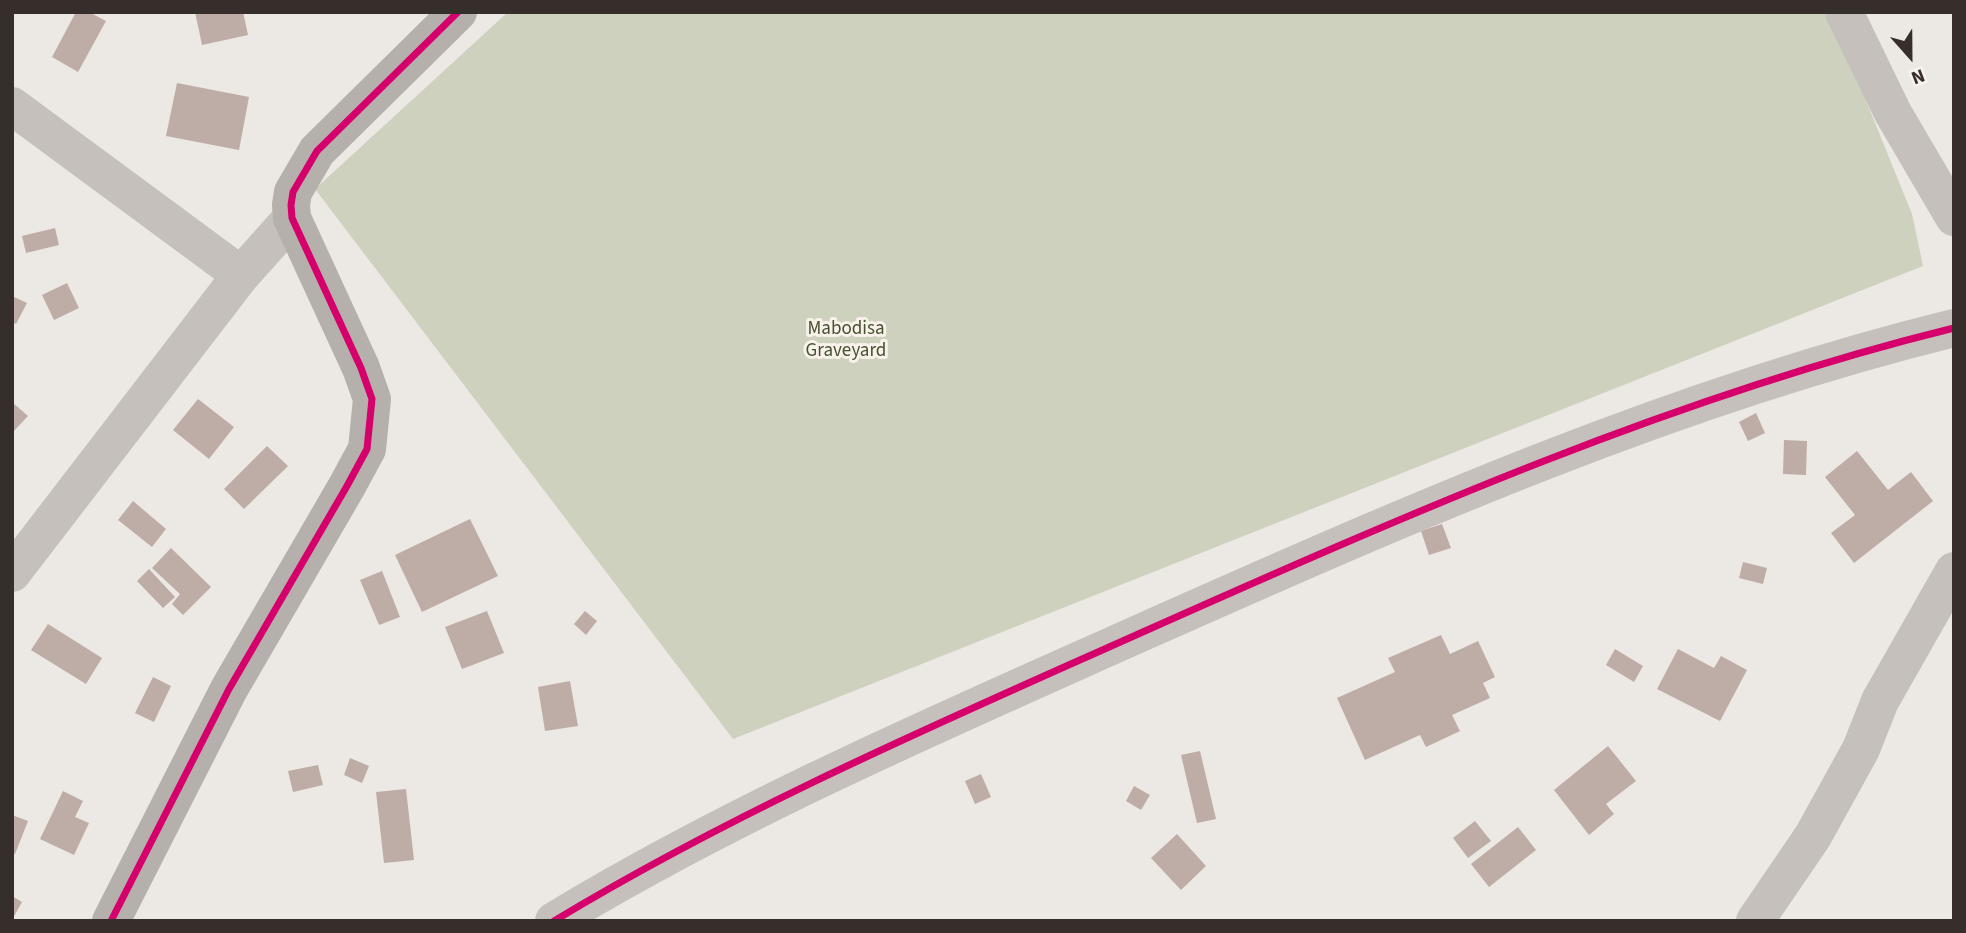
<!DOCTYPE html>
<html>
<head>
<meta charset="utf-8">
<style>
  body { margin:0 }
  #map { position:relative; width:1966px; height:933px; overflow:hidden; background:#ece8e3; font-family:"Source Sans 3",sans-serif }
  canvas { display:block }
  .frame { position:absolute; inset:0; border:14px solid #362e2a; pointer-events:none }
  .north { position:absolute; left:1875px; top:21px; width:70px; height:70px; -webkit-text-stroke:5px #f8f2eb; paint-order:stroke; rotate:159deg; font-size:19px; font-weight:700; line-height:28px; text-align:center; color:#362e2a }
  .north::after { content:''; display:block; margin:auto; width:24px; height:32px; background:#362e2a; clip-path:polygon(50% 0,100% 100%,50% 72%,0 100%) }
</style>
</head>
<body>
<div id="map">
<canvas width="1966" height="933"></canvas>
<div class="frame"></div>
<div class="north">N</div>
</div>
<script>
const g = document.querySelector('canvas').getContext('2d');
g.lineJoin = 'round';
function fillPath(path, color) { g.fillStyle = color; g.fill(path, 'evenodd'); }
function strokePath(path, color, width, dash) { g.strokeStyle = color; g.lineWidth = width; g.lineCap = dash ? 'butt' : 'round'; g.setLineDash(dash || []); g.stroke(path); }
function drawText(font, color, halo, rows, align = 'center') {
  g.font = font + ' "Source Sans 3",sans-serif'; g.lineWidth = 6; g.setLineDash([]); g.textBaseline = 'middle'; g.strokeStyle = halo; g.fillStyle = color; for (const [text, x, y, turn = 0] of rows) {
    g.save(); g.translate(x, y); g.rotate((+turn || 0) * Math.PI / 180); g.textAlign = isNaN(turn) ? turn : align; if (halo) g.strokeText(text, 0, 0); g.fillText(text, 0, 0); g.restore();
  }
}
const green = new Path2D(`
  M508 12H1830L1912 214 1923 266 733 739 315 189Z`);
const building = new Path2D(`
  M76 12H89L106 21 78 72 52 57Z
  M195 12H243L248 35 202 45Z
  M177 83 249 97 239 150 166 136Z
  M55 228 59 245 26 253 22 236Z
  M67 283 79 308 54 320 42 295Z
  M12 296 27 303 16 324 12 322Z
  M198 399 234 427 209 459 173 430Z
  M12 402 28 416 12 433Z
  M1756 413 1765 433 1748 441 1739 422Z
  M1784 440 1807 441 1806 475 1783 474Z
  M267 446 288 466 244 509 224 489Z
  M1857 451 1888 490 1911 472 1933 501 1854 563 1831 533 1855 515 1825 477Z
  M133 501 166 529 152 547 118 520Z
  M470 519 498 576 422 612 395 555Z
  M1442 524 1451 548 1429 555 1421 531Z
  M171 548 211 587 183 615 172 604 180 594 152 568Z
  M1743 562 1767 568 1763 584 1739 578Z
  M149 569 175 597 163 608 137 581Z
  M382 571 400 617 379 625 360 580Z
  M487 611 504 653 462 669 445 627Z
  M585 611 597 621 586 635 574 624Z
  M48 624 102 658 86 684 31 650Z
  M1441 635 1450 654 1478 641 1495 677 1483 683 1490 698 1452 715 1460 731 1426 747 1420 735 1365 760 1337 698 1395 672 1388 658Z
  M1615 649 1643 666 1634 682 1606 665Z
  M1678 649 1714 668 1721 656 1747 670 1720 721 1657 689Z
  M153 677 171 686 154 722 135 713Z
  M570 681 578 726 545 731 538 687Z
  M1608 746 1636 781 1606 804 1614 814 1589 835 1554 790Z
  M1200 751 1216 819 1197 823 1181 755Z
  M350 758 369 766 362 783 344 775Z
  M318 765 323 785 293 792 288 771Z
  M981 774 991 797 975 804 965 781Z
  M1134 786 1150 795 1141 810 1126 801Z
  M406 789 414 860 384 863 376 792Z
  M63 791 83 801 75 817 89 823 74 855 40 839Z
  M12 815 28 821 15 854 12 853Z
  M1475 821 1491 841 1468 858 1453 838Z
  M1518 827 1536 850 1489 887 1471 864Z
  M1177 834 1206 866 1181 890 1151 858Z
  M12 896 22 902 12 920Z`);
const street = new Path2D(`
  M1844 12 1893 113 1954 217
  M12 106 241 275
  M12 573 241 275 292 218
  M554 921C743 807 944 721 1145 631 1408 514 1673 397 1954 328
  M1755 921 1813 836 1861 749 1880 701 1954 571`);
const secondary = new Path2D(`
  M111 921 229 689 347 486 367 449 372 399 361 368 292 218 291 205 293 192 317 151 458 12`);
const cycleway = new Path2D(`
  M111 921 229 689 347 486 367 449 372 399 361 368 292 218 291 205 293 192 317 151 458 12
  M554 921C743 807 944 721 1145 631 1408 514 1673 397 1954 328`);
const parkNames = [
  ["Mabodisa",846,330],
  ["Graveyard",846,352]
];
fillPath(green, '#cdd1be');
fillPath(building, '#beada6');
strokePath(street, '#c5c0bc', 38);
strokePath(secondary, '#b6b0ac', 38);
strokePath(cycleway, '#d6006c', 7);
drawText('19px', '#465130', '#f8f2eb', parkNames);
</script>
</body>
</html>
